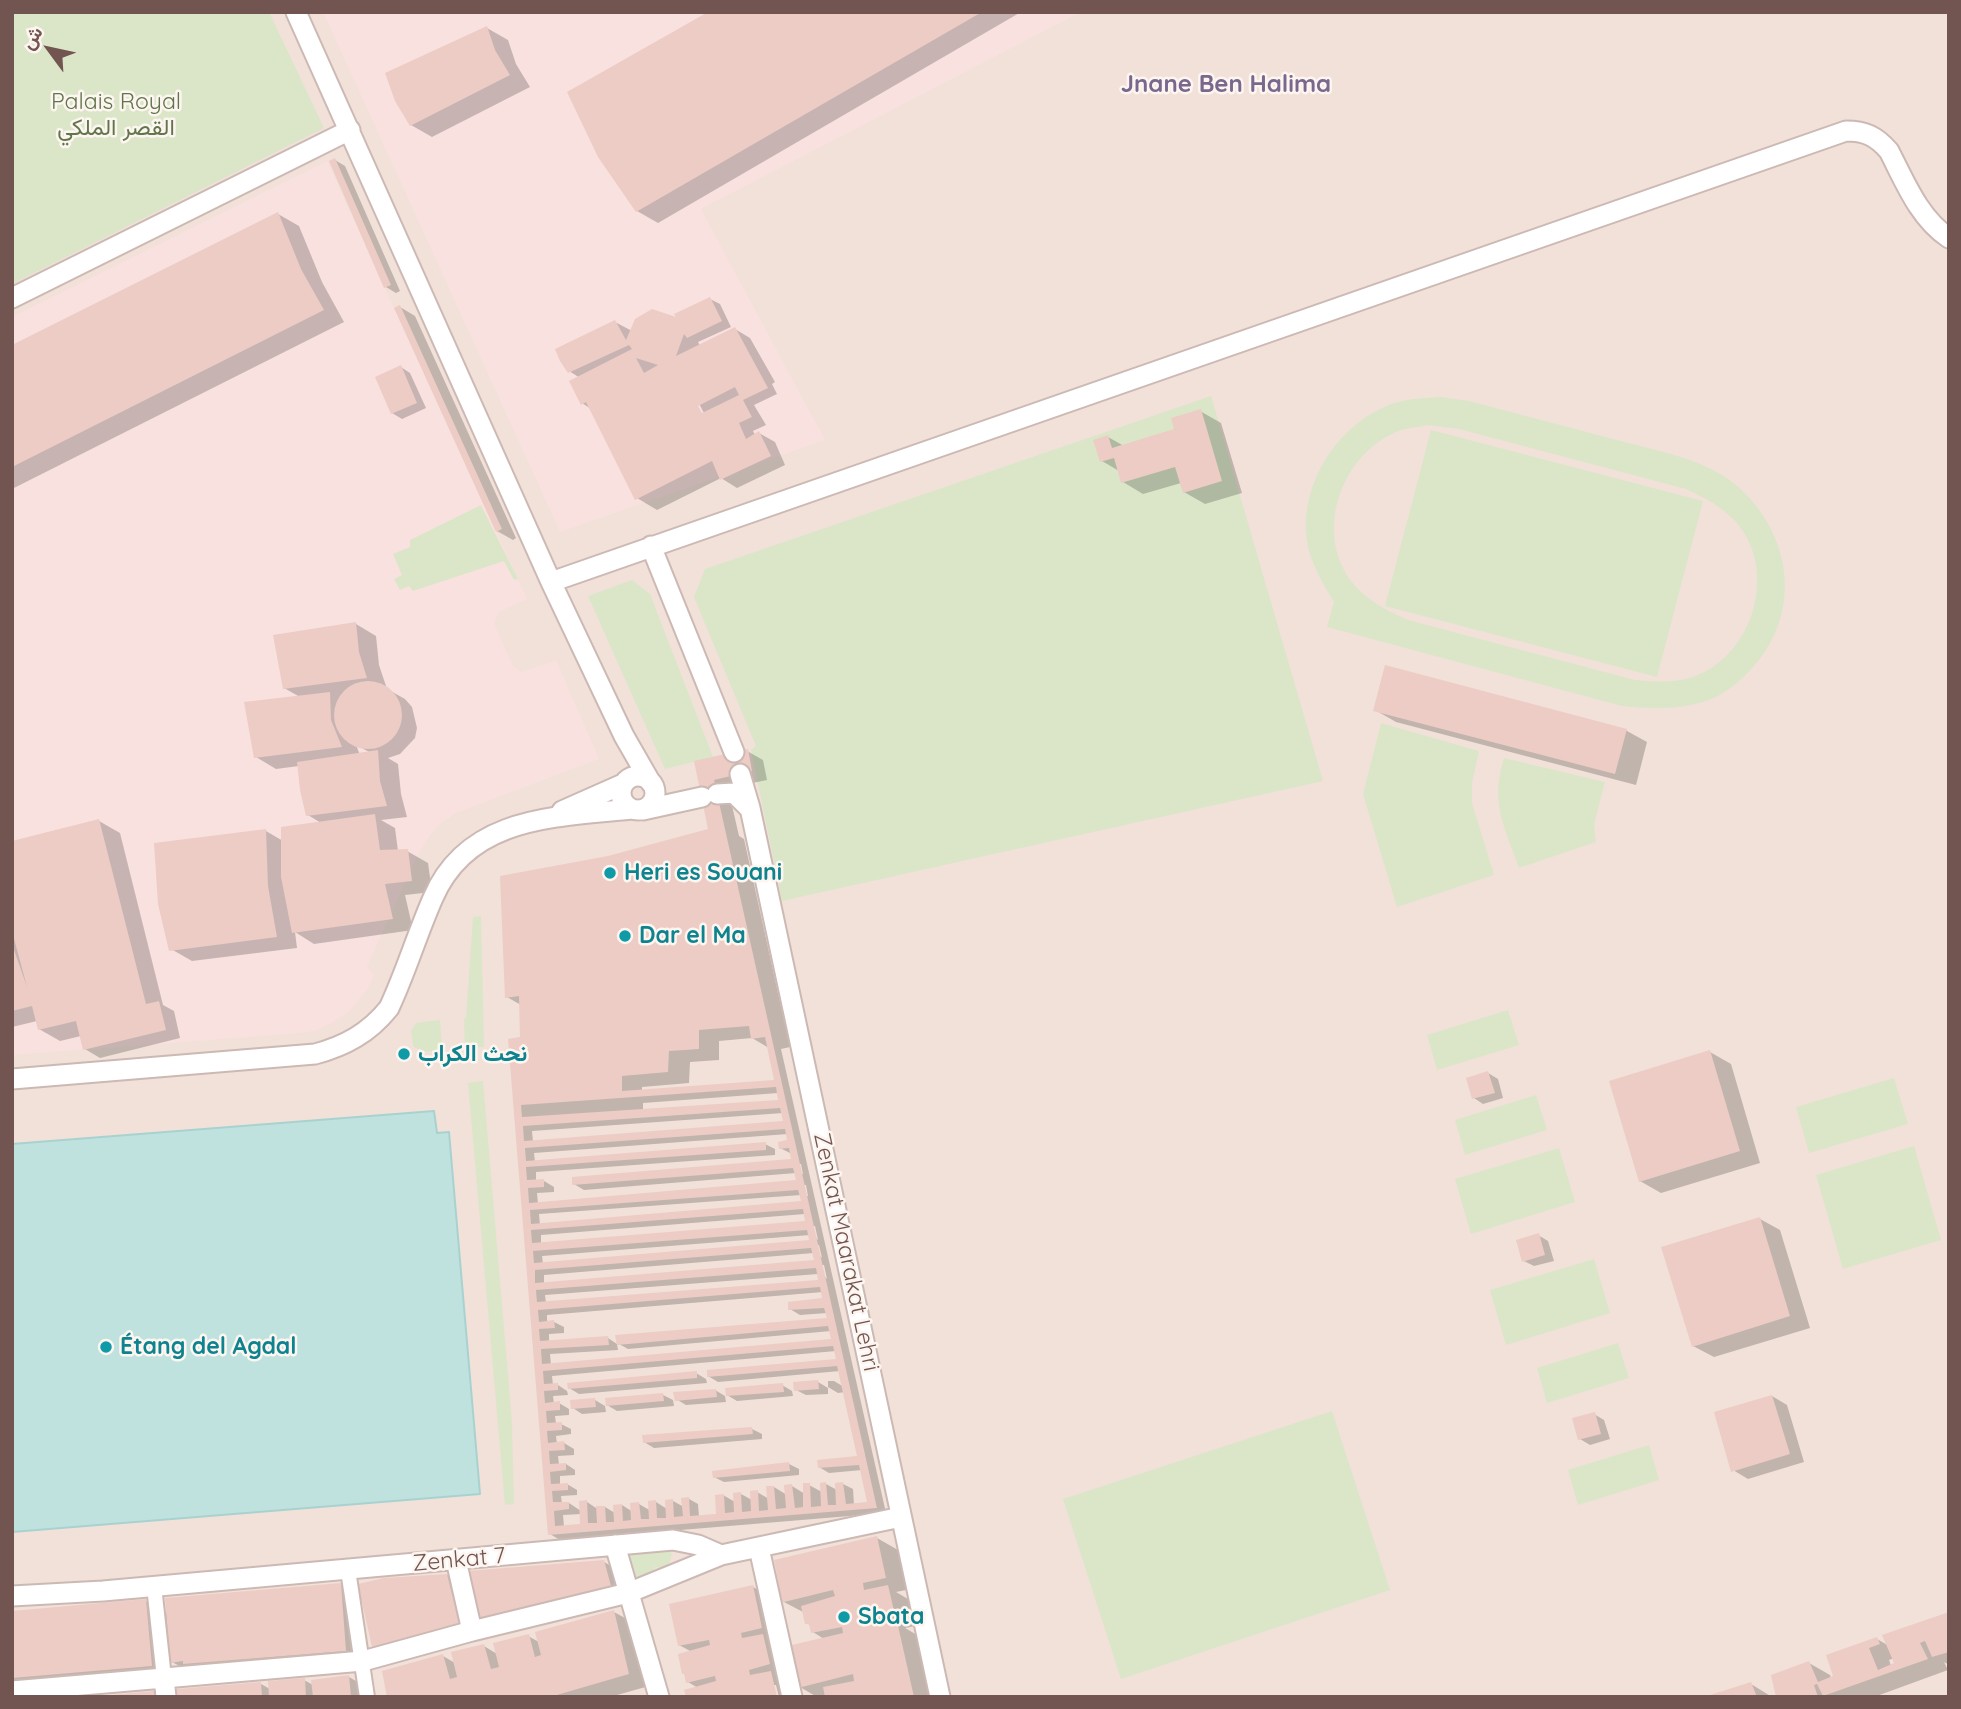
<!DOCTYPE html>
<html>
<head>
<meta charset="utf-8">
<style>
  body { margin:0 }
  #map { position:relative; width:1961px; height:1709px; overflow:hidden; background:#faf0ea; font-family:Quicksand,Vazirmatn,sans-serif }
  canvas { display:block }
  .frame { position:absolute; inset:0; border:14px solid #725550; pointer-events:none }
  .north { position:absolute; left:14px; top:14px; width:70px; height:70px; -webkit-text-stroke:5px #fdf5f0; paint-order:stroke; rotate:303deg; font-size:19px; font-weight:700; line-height:28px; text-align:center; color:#725550 }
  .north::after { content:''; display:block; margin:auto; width:24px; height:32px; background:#725550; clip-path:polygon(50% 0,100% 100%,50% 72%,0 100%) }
</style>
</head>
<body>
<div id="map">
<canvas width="1961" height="1709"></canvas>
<div class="frame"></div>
<div class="north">ش</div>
</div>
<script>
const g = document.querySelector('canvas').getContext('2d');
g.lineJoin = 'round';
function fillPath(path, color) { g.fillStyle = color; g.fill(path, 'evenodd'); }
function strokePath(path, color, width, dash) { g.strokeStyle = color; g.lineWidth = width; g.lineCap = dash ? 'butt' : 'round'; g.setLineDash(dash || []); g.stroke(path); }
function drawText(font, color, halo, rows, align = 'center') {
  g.font = font + ' Quicksand,Vazirmatn,sans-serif'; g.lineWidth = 5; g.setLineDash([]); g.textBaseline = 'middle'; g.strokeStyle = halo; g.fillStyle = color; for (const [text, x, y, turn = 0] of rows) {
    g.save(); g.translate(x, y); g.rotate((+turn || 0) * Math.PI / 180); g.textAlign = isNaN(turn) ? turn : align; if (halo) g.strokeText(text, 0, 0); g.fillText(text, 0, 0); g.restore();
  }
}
const residential = new Path2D(`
  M12 12H1949V1697H12Z`);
const commercial = new Path2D(`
  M323 12H1081L701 209 825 440 560 532Z
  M327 161 527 599 499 612 494 623 513 666 522 672 556 660 599 759 456 813 441 823 430 835 415 860 367 967 374 975 369 987 350 1011 333 1022 315 1031 289 1034 12 1055V317Z`);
const green = new Path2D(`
  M12 12H269L324 128 12 284Z
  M1211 396 1323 781 782 901 751 750 756 746 694 597 705 569Z
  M1440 397 1469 401C1518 414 1568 427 1617 440 1656 451 1704 458 1736 485 1792 533 1803 612 1753 667 1741 681 1724 695 1706 701 1678 710 1650 709 1622 706L1327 627 1334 602C1321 580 1308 559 1306 533 1303 481 1336 430 1382 408 1400 399 1420 398 1440 397ZM1428 425 1459 429 1686 489C1705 498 1721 506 1735 521 1779 569 1754 656 1693 677 1674 683 1655 682 1635 680L1408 620C1389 611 1373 604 1358 589 1311 540 1338 457 1396 432 1406 428 1418 427 1428 425Z
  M1431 430 1703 501 1657 677 1385 606Z
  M481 505 518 579 514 580 504 561 413 591 409 586 400 590 394 579 402 575 393 554 410 547V540Z
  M632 580 650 594 713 757 665 769 588 596Z
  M1381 723 1479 751 1472 783V803L1494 875 1397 907 1363 794Z
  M1504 758 1605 782 1594 824 1596 842 1519 868C1504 825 1490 803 1504 758Z
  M481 916 484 1047 465 1048 464 1019 466 1018 473 917Z
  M1508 1010 1519 1045 1437 1070 1427 1035Z
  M440 1020 442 1050 422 1052 413 1046 411 1031 416 1023Z
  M1894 1078 1908 1124 1809 1153 1796 1107Z
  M483 1081 512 1422 514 1504 505 1505 468 1083Z
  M1536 1095 1547 1130 1465 1155 1455 1120Z
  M1914 1146 1941 1240 1843 1269 1816 1175Z
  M1559 1148 1575 1202 1471 1234 1455 1179Z
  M1594 1259 1610 1313 1506 1345 1490 1290Z
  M1618 1343 1629 1378 1547 1403 1537 1368Z
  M1332 1411 1390 1590 1121 1679 1063 1499Z
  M1649 1445 1659 1480 1578 1505 1568 1470Z
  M668 1548 672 1554 669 1565 662 1568 655 1567C651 1579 643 1581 632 1579L625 1556 628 1552 643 1549 650 1552 651 1550Z`);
const water = new Path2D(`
  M434 1111 437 1133 449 1132 480 1494 12 1532V1144Z`);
const shadow = new Path2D(`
  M711 12H1021L658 223 637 211Z
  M487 28 508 40 516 64 530 87 432 137 411 125Z
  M335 160 345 166 400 291 396 293 386 287Z
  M278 214 299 226 322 282 344 322 12 489V347Z
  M710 299 720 304 731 327 698 342 700 346 735 329 750 338 775 382 772 384 777 394 754 405 766 425 753 431 755 435 759 433 775 442 785 465 737 488 721 478 657 510 637 498 591 409 582 403 580 378 569 371 615 322 632 331 680 321ZM696 398 705 415H701L692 400Z
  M400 307 415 316 516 538 513 540 497 531Z
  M401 367 410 373 426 408 402 419 392 413Z
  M1200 411 1221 423 1242 493 1205 504 1184 492 1181 483 1143 494 1123 482 1119 471 1102 461 1108 437 1124 446 1176 430Z
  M356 624 376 636 379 665 387 689 405 699 412 707 417 728 415 738 400 754 388 758 398 764 401 794 407 817 381 820 395 828 398 851H407L428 863 432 892 405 895 413 930 314 944 295 932 297 948 192 961 171 949 266 831 283 841 321 823 308 815 299 766 276 769 256 757 300 697 284 688ZM356 745 360 747 371 753 360 755Z
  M1387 667 1627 731 1647 742 1636 785 1396 722 1375 710Z
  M747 751 763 760 767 780 728 788 739 836 744 839 790 1047 781 1049 886 1513 560 1540 550 1534 514 1105 522 1039 521 1005 507 997 714 830 696 762ZM752 1038 769 1048 776 1081 642 1091V1087L689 1083 690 1062 719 1060V1041ZM778 1093 780 1101 643 1111V1103ZM783 1113 785 1122 533 1142 532 1131ZM788 1134 789 1142 780 1148 792 1154 794 1161 574 1184 584 1190 796 1173 798 1182 538 1204 537 1193 554 1192V1187L544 1181H536V1172L775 1155V1149L765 1144 535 1162 534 1153ZM797 1164H801L803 1174H800ZM802 1185H806L808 1196H804ZM801 1195 803 1203 540 1225 539 1214ZM805 1214 807 1223 541 1244V1235ZM811 1226H815L818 1240 813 1235ZM810 1235 812 1242 543 1264 542 1256ZM816 1245H819L822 1258 818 1254ZM814 1253 816 1262 544 1284V1275ZM820 1265H824L827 1279 822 1274ZM818 1274 820 1281 546 1303 545 1295ZM823 1292 824 1300 790 1309 800 1315 827 1313 829 1320 619 1344 628 1349 831 1331 833 1340 551 1365 550 1354 618 1350 617 1344 608 1338 549 1342V1334L564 1333V1327L554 1322H547V1315ZM836 1351 838 1361 708 1376 718 1382 840 1371 844 1387 834 1381H828V1387L838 1393 845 1392 859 1457 819 1467 829 1473 862 1470 870 1504 854 1505 853 1489 843 1484 837 1490 826 1484 822 1492 809 1485 805 1494 792 1486 787 1495 774 1487 769 1499 757 1492 752 1500 741 1494 735 1502 723 1495 718 1516 699 1517 698 1504 689 1499 684 1507 673 1501 667 1509 656 1502 651 1511 639 1504 633 1512 622 1505 615 1513 605 1507 596 1508 587 1502 581 1511 569 1503 562 1504 561 1496 577 1495V1490L567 1484 560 1485V1476L575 1475V1470L566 1464 559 1465 558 1456 574 1455V1449L564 1443 557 1444 556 1436 571 1434V1429L561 1424H556L555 1416 569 1415V1409L559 1403 554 1404 553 1396 568 1395 567 1391 558 1385H553L552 1376ZM581 1514 582 1526 564 1527 563 1515Z
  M99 821 120 833 163 1005 174 1011 180 1038 100 1058 85 1049 81 1036 60 1041 39 1029 37 1021 12 1027V843Z
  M1710 1052 1731 1064 1760 1163 1661 1193 1640 1181Z
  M1488 1073 1498 1079 1503 1098 1483 1104 1474 1098Z
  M1760 1219 1780 1230 1810 1328 1714 1357 1693 1346Z
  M1538 1235 1548 1241 1554 1261 1534 1266 1524 1261Z
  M696 1373 706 1379 707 1383 579 1394 569 1388Z
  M818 1382 828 1388V1394L806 1395 796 1390Z
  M782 1385 792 1391 793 1396 737 1401 727 1395Z
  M715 1390 725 1396 726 1402 686 1405 676 1399Z
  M663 1395 673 1400 674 1406 617 1411 607 1405Z
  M1772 1396 1787 1405 1804 1462 1748 1479 1733 1470Z
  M595 1400 605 1406 606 1412 582 1414 573 1408Z
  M1594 1414 1604 1420 1610 1439 1590 1445 1580 1439Z
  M752 1429 762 1434V1439L654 1448 644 1442Z
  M789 1464 799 1469V1475L724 1482 714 1477Z
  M877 1538 898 1550 906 1590 896 1592 908 1599 915 1626 905 1628 917 1635 931 1697H817L800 1687 824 1639 813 1632 811 1626 807 1623 805 1613 782 1601Z
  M604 1562 625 1574 631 1597 501 1630 481 1618Z
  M447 1575 468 1587 480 1636 395 1658 374 1646 363 1600H361L366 1662 193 1673 170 1661 172 1677 12 1691V1613L146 1601 168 1614 340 1584 363 1597Z
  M753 1587 774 1599 794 1697H779L776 1685 698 1688 688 1682 686 1675 683 1673 692 1652 679 1645Z
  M614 1612 634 1623 649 1686 610 1697H389L443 1656 455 1663 484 1646 497 1654 528 1636 539 1642Z
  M1949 1614V1665L1944 1662 1948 1670 1874 1697H1777L1809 1663 1830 1675 1831 1678 1877 1639 1889 1646ZM1894 1658 1897 1664 1891 1666 1889 1660Z
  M349 1677 370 1689V1697H179L261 1684 270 1689 304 1680 313 1685Z
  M1751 1684 1772 1697H1711Z`);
const building = new Path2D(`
  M708 12H982L636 212 598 157 567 92Z
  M487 26 495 50 510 75 410 126 395 101 385 73Z
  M335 158 391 285 384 288 329 161Z
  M278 212 301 269 324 310 12 467V345Z
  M710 297 722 321 687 338 684 334 676 356 735 327 768 388 743 400 752 417 739 423 746 439 759 431 771 456 720 480 712 461 635 500 586 402 581 405 569 381 632 349 629 345 568 373 560 361 555 349 615 320 626 340 635 319 652 309 676 317 674 314ZM636 358 658 365 644 373ZM735 387 739 395 702 413 698 406Z
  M400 305 502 529 496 532 394 308Z
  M401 365 417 403 391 414 375 377Z
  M1201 409 1222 481 1183 493 1175 467 1121 483 1114 458 1100 462 1093 440 1108 435 1112 448 1174 429 1171 418Z
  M356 622 359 652 367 678 283 689 273 635Z
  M1385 665 1627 729 1615 774 1373 711Z
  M334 715a34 34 0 1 1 68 0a34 34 0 1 1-68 0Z
  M330 692 331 720 342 747 254 758 244 702Z
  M748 749 752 771 714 780 877 1508 548 1535 508 1039 520 1037 519 996 505 998 500 876 608 856 708 829 694 761ZM749 1026 751 1039 765 1037 774 1080 622 1091V1076L668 1072 669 1051 699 1049V1030ZM776 1087 778 1100 522 1117 521 1105ZM780 1108 783 1121 524 1141 523 1126ZM785 1129 787 1140 778 1142 779 1149 789 1148 791 1159 572 1177V1185L793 1168 796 1180 529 1203 528 1188 544 1187V1179L527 1180 526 1167 766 1150V1142L526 1161 525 1148ZM798 1190 801 1201 531 1224 530 1210ZM803 1209 805 1221 532 1243 531 1230ZM807 1230 809 1240 534 1263 533 1251ZM811 1248 814 1260 535 1283V1270ZM816 1268 818 1280 537 1302 536 1290ZM820 1287 822 1298 788 1302V1310L824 1308 827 1318 615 1335 617 1345 828 1326 831 1339 542 1364 541 1349 609 1345 608 1336 540 1341 539 1329 555 1328 554 1320 539 1322 538 1310ZM833 1346 836 1359 707 1370V1377L837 1366 857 1456 817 1460 818 1468 859 1465 867 1502 846 1504 843 1482 835 1483 836 1505H828L826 1482 820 1483 821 1506 811 1507 810 1483H803V1507L795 1508 792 1484 784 1485 786 1508 776 1509 774 1486H766L768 1510 759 1511 758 1490 750 1491 751 1511 742 1512 741 1492 733 1493 734 1512 725 1513 724 1494 715 1495 716 1514 690 1516 689 1497 681 1498 683 1516 674 1517 673 1499 665 1500 666 1518H657L656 1500 648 1501 649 1519H641L639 1502 630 1503 631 1520 623 1521 622 1504 613 1505 614 1522H606L605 1506H596L597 1523H588L587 1500 579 1501 580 1524 555 1526 554 1511 569 1509V1502H553L552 1491 568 1490V1483L551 1484 550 1472 566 1470V1463L550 1464 549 1451 565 1450 564 1441 548 1443 547 1431 562 1430V1422L547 1423 546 1411 560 1410V1401L545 1403 544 1391 558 1390V1383L544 1384 543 1371Z
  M378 750 380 781 387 806 306 816 300 790 297 762Z
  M375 814 380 850 408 849 412 881 385 884 393 919 292 933 281 877V827Z
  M99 819 146 1004 159 1001 166 1030 83 1050 76 1021 38 1030 32 1006 12 1011V944L27 987 12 931V841Z
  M266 829 268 886 277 937 169 951 158 904 154 843Z
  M1710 1050 1740 1151 1639 1182 1609 1081Z
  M1488 1071 1495 1093 1472 1099 1466 1078Z
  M1760 1217 1790 1316 1692 1347 1661 1247Z
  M1539 1233 1545 1255 1522 1262 1516 1240Z
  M697 1371V1378L568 1389 567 1383Z
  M818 1380 819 1389 794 1391 793 1382Z
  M783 1383 784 1392 726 1396 725 1388Z
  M716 1389 717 1397 675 1401 673 1392Z
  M663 1393 664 1401 606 1406 605 1398Z
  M1772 1395 1790 1454 1731 1472 1714 1412Z
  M595 1398 596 1407 571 1409 570 1400Z
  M1595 1412 1601 1434 1578 1440 1572 1418Z
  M752 1427 753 1434 643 1443 642 1435Z
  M789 1462 790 1471 713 1478 712 1471Z
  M877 1536 886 1578 863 1583 864 1590 888 1585 895 1615 871 1620 872 1626 897 1621 914 1697H825L823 1687 854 1681 853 1674 798 1688 793 1665 796 1664 792 1645 843 1633 842 1627 811 1633 809 1624H805L801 1606 835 1596 833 1590 780 1603 775 1581H778L774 1560Z
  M604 1560 611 1586 479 1619 468 1571Z
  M447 1574 460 1625 372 1647 358 1584 384 1578Z
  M341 1583 346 1651 183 1664V1661L170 1663 165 1598Z
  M753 1585 762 1628 741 1633 742 1638 763 1634 770 1664 749 1670 750 1675 771 1671 777 1697H686L684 1690 716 1681 715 1676 686 1683 684 1673 682 1674 678 1654 710 1645 709 1640 678 1646 669 1604Z
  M146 1599 152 1666 12 1678V1611Z
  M614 1610 629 1674 550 1697H387L382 1671 443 1654 450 1679 457 1677 451 1652 484 1644 491 1669 499 1667 493 1643 529 1634 535 1657 541 1655 535 1632Z
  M1949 1612V1652L1932 1657 1925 1641 1920 1643 1928 1659 1823 1696 1817 1684 1814 1685 1818 1697H1776L1771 1675 1809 1661 1818 1682 1833 1676 1826 1655 1877 1637 1880 1644 1869 1648 1878 1670 1894 1663 1882 1635Z
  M349 1675 351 1697H313L311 1680Z
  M305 1678 306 1697H269L268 1681Z
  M261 1682 262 1697H177V1689Z
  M1751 1682 1757 1697H1708L1707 1696Z
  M154 1691V1697H110V1695Z`);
const pedestrian = new Path2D(`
  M348 1570 367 1697
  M154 1586 164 1678`);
const minor = new Path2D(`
  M296 12 551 582 624 736 651 783
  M12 298 350 130
  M651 546 734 752
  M551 582 1846 131C1865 131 1876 136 1889 151 1905 182 1919 218 1949 238
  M740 774 750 808 940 1697
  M621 793a17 17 0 1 1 34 0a17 17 0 1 1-34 0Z
  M717 794 734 793 749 808
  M643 810 702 797
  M562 811 623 784
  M12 1079 315 1054C345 1046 369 1033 389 1008 406 972 417 934 433 898 468 816 555 817 632 809
  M615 1545 659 1697
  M759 1548 792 1697
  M456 1560 472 1631
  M12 1596 103 1591 673 1540 698 1545 721 1555 901 1517
  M164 1678 166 1697
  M12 1691 363 1661 472 1631 628 1593 721 1555`);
const markers = [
  [610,873,7,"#0f9aa8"],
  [625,936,7,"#0f9aa8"],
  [404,1054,7,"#0f9aa8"],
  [106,1347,7,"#0f9aa8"],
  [844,1617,7,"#0f9aa8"]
];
const parkNames = [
  ["Palais Royal",116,102],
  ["القصر الملكي",116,128]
];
const cultureNames = [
  ["Heri es Souani",624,873],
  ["Dar el Ma",639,936],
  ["نحث الكراب",418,1054],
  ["Étang del Agdal",120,1347],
  ["Sbata",858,1617]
];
const streetNames = [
  ["Zenkat Maarakat Lehri",846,1252,78],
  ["Zenkat 7",459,1560,-5]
];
const neighbourhoodNames = [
  ["Jnane Ben Halima",1226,85]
];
fillPath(residential, '#f1e1d9');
fillPath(commercial, '#f9e1df');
fillPath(green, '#dbe6c9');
fillPath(water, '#c0e2df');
strokePath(water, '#a8d2d0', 2);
fillPath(shadow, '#0003');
fillPath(building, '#ecccc4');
strokePath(pedestrian, '#cdb9b4', 18);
strokePath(minor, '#cdb9b4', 23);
strokePath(pedestrian, '#fff', 14);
strokePath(minor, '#fff', 19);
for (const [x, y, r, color] of markers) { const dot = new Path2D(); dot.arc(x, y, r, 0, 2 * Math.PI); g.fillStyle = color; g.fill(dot); strokePath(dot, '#fdf5f0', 2.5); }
drawText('23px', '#60764a', '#fdf5f0', parkNames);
drawText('bold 23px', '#0d838f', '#fdf5f0', cultureNames, 'left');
drawText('23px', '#725550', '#fdf5f0', streetNames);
drawText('bold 24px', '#79688d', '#fdf5f0', neighbourhoodNames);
</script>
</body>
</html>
